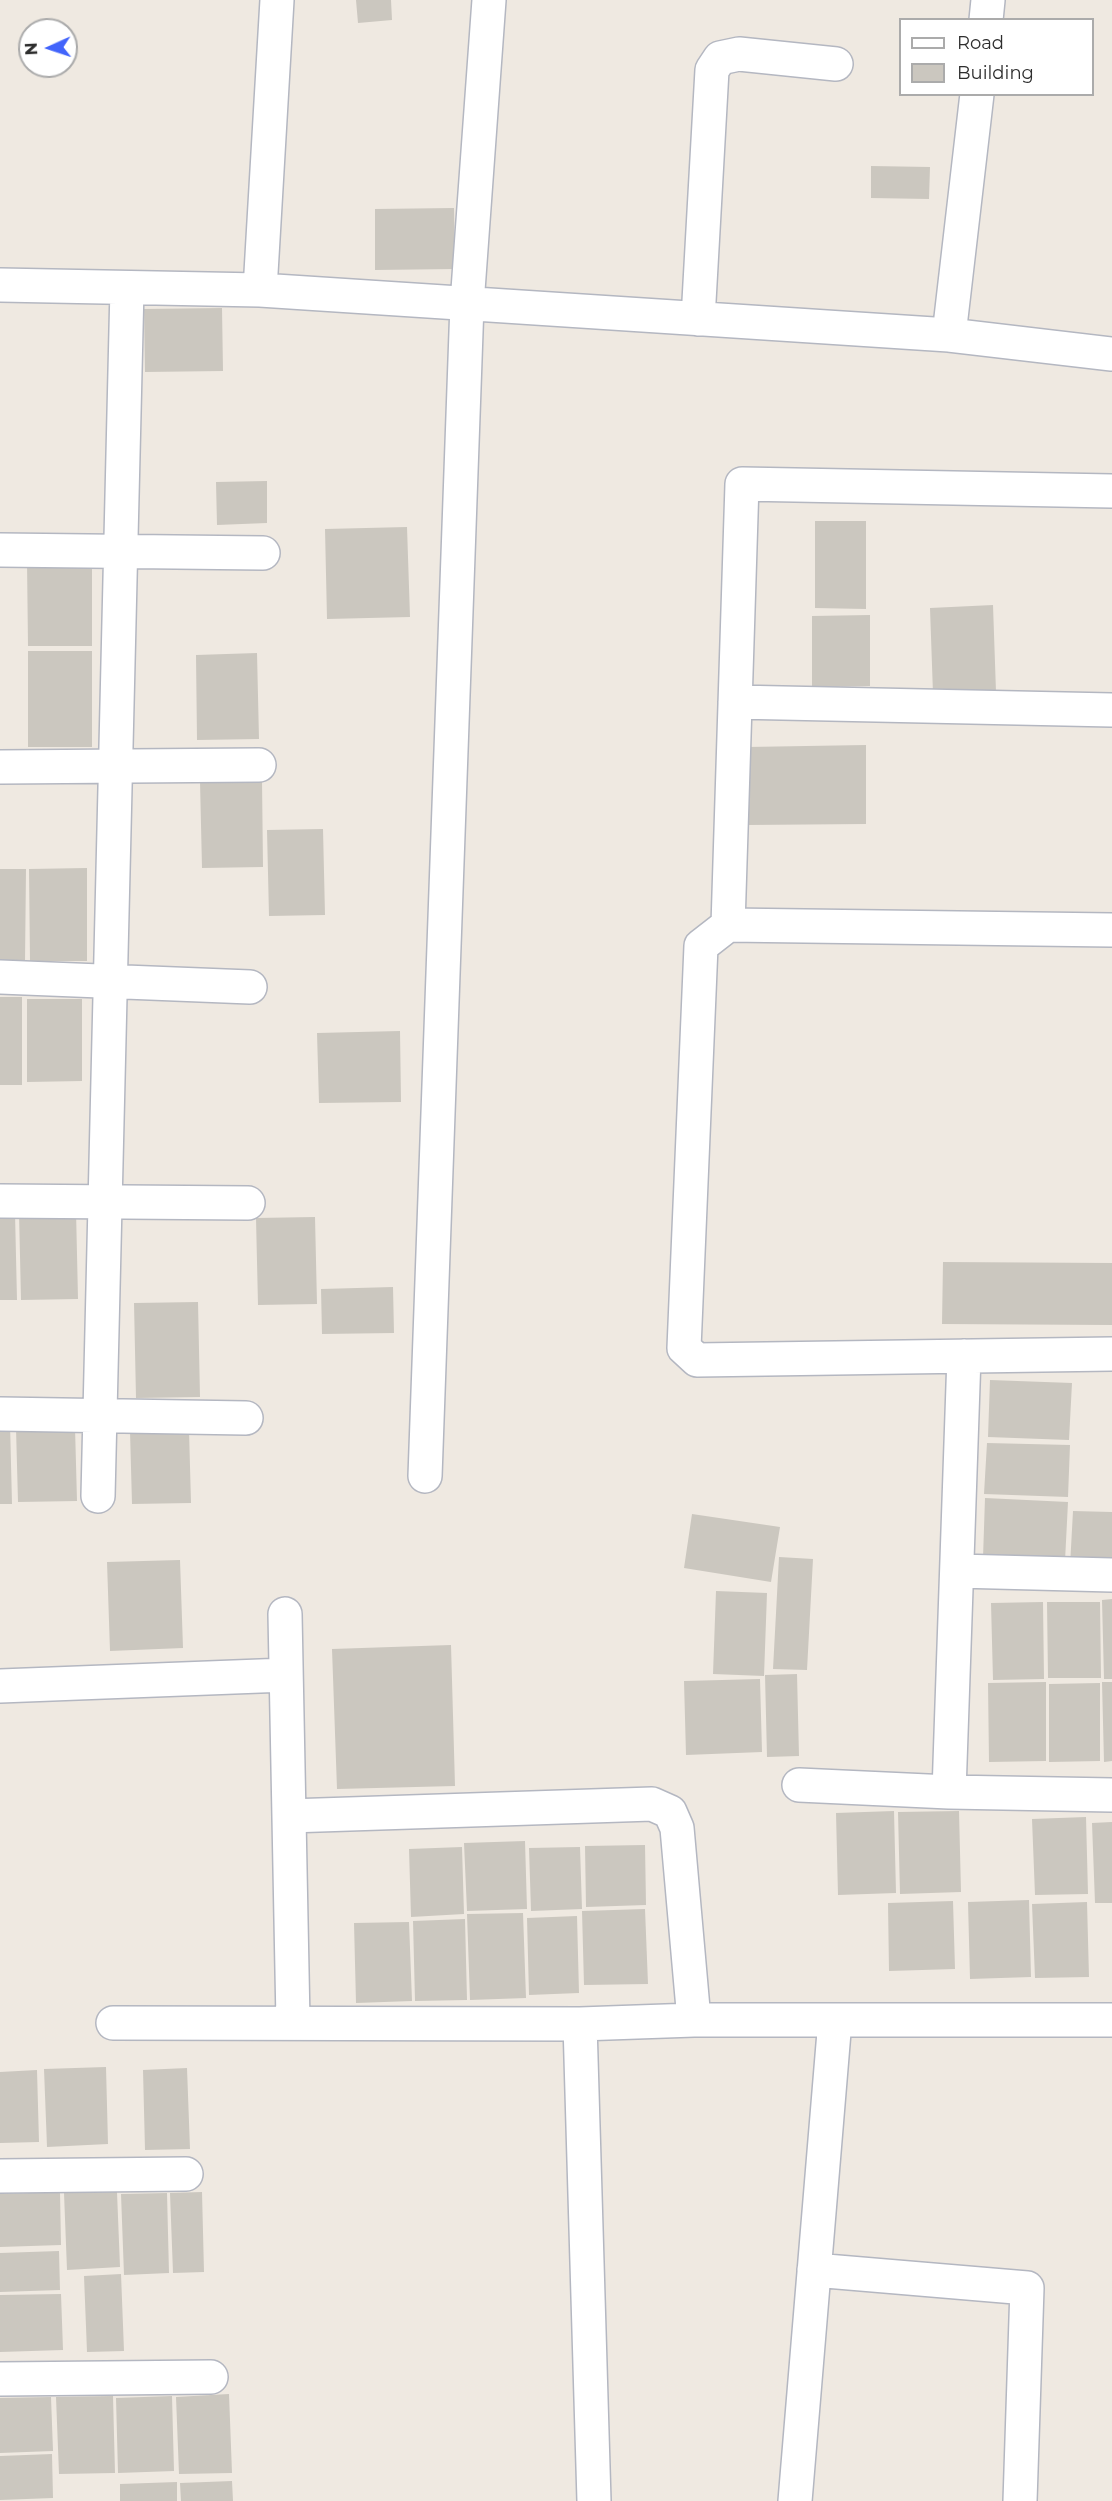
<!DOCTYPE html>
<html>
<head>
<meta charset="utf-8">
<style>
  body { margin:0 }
  #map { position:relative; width:1112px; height:2501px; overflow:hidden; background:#efe9e1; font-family:Montserrat,sans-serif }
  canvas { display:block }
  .legend { position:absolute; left:899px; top:18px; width:195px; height:78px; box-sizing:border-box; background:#fff; border:2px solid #ababab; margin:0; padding:8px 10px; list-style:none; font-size:18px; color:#2e2e2e }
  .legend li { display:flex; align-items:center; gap:12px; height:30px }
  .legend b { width:30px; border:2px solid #ababab }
  .north { position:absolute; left:18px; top:18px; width:60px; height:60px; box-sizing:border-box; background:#fff; border:2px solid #ababab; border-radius:50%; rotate:267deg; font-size:16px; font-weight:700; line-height:24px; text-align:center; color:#2e2e2e }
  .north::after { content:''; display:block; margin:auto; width:21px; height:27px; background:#4264fb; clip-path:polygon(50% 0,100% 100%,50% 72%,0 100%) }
</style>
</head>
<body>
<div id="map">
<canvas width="1112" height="2501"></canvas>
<ul class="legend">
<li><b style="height:8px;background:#fff"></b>Road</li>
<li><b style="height:16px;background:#cbc7bf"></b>Building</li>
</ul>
<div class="north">N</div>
</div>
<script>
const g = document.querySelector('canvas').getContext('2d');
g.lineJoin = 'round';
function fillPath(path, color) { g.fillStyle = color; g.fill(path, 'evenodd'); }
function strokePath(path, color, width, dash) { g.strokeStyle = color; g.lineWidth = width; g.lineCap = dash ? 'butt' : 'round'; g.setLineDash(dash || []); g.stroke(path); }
const building = new Path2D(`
  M356 0H391L392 20 358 23Z
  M871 166 930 167 929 199 871 198Z
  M454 208 455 269 375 270V209Z
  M222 308 223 371 145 372 144 309Z
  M267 481V523L217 525 216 482Z
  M815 521H866V609L815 608Z
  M407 527 410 617 327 619 325 529Z
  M27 561H92V646H28Z
  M993 605 996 692 933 694 930 608Z
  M870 615V686L812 687V616Z
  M28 651H92V747H28Z
  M257 653 259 739 197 740 196 655Z
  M866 745V824L747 825V747Z
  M262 780 263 867 202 868 200 781Z
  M323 829 325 915 269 916 267 830Z
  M87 868V961H30L29 869Z
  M0 869H26L25 962H0Z
  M0 997H22V1085H0Z
  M27 999H82V1081L27 1082Z
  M400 1031 401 1102 319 1103 317 1033Z
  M76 1210 78 1299 21 1300 19 1212Z
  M0 1213H15L17 1300H0Z
  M315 1217 317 1304 258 1305 256 1218Z
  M943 1262 1112 1263V1325L942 1324Z
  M393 1287 394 1333 322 1334 321 1289Z
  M198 1302 200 1397 136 1398 134 1303Z
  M990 1380 1072 1383 1069 1440 988 1437Z
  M0 1423H10L12 1504H0Z
  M75 1427 77 1501 18 1502 16 1428Z
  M189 1430 191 1503 132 1504 130 1431Z
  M987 1443 1070 1445 1068 1497 984 1494Z
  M985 1498 1068 1502 1065 1561 983 1558Z
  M1073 1511 1112 1512V1567L1070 1566Z
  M692 1514 780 1527 771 1582 684 1568Z
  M779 1557 813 1559 807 1670 773 1669Z
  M180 1560 183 1648 110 1651 107 1562Z
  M716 1591 767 1593 764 1676 713 1674Z
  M1112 1599V1679H1104L1102 1600Z
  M1043 1602 1044 1679 993 1680 991 1603Z
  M1047 1602H1100L1101 1678H1048Z
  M451 1645 455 1786 337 1789 332 1649Z
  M797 1674 799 1756 767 1757 765 1675Z
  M760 1679 762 1752 686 1755 684 1681Z
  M1046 1682V1761L989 1762 988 1683Z
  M1102 1682H1112V1761L1104 1762Z
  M1100 1683V1761L1049 1762V1684Z
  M894 1811 896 1893 838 1895 836 1813Z
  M959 1811 961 1892 900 1894 898 1812Z
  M1086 1817 1088 1894 1035 1895 1032 1819Z
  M1112 1822V1903H1095L1092 1823Z
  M525 1841 527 1909 467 1911 464 1843Z
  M645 1845 646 1905 586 1907 585 1846Z
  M462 1847 464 1914 411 1917 409 1849Z
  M580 1847 582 1909 531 1911 529 1848Z
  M1029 1900 1031 1977 970 1979 968 1902Z
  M953 1901 955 1969 889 1971 888 1903Z
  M1087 1902 1089 1977 1035 1978 1032 1904Z
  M645 1909 648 1984 584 1985 582 1911Z
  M523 1913 526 1998 470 2000 467 1914Z
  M577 1916 579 1993 529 1995 527 1918Z
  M465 1919 467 2000 415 2001 413 1921Z
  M409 1922 412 2001 356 2003 354 1923Z
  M106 2067 108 2144 47 2147 44 2069Z
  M187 2068 190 2149 145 2150 143 2070Z
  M37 2070 39 2142 0 2143V2072Z
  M60 2192 61 2245 0 2247V2194Z
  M117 2192 120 2267 67 2270 64 2193Z
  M202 2192 204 2272 173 2273 170 2193Z
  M167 2193 169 2273 124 2275 121 2194Z
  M59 2251 60 2290 0 2292V2253Z
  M121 2274 124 2351 87 2352 84 2276Z
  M61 2294 63 2350 0 2352V2295Z
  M229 2394 232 2473 179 2474 176 2397Z
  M113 2396 115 2473 59 2474 56 2397Z
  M172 2396 174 2471 118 2473 116 2398Z
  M51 2397 53 2451 0 2453V2398Z
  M52 2454 53 2498 0 2500V2456Z
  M232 2481 233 2501H181L180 2483Z
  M177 2482V2501H120V2484Z`);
const street = new Path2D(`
  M986 20 988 0
  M0 285 260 290 949 335 1112 354
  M260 290 277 0
  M698 319 712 70 720 58 739 54 836 64
  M949 335 977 94
  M1112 491 742 484 728 925 1112 930
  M0 550 263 553
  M735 702 1112 710
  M0 767 259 765
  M728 925 701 946 684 1348 697 1360 1112 1354
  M0 977 250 987
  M0 1201 248 1203
  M0 1414 246 1418
  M425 1476 467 304 489 0
  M98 1496 127 288
  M957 1571 1112 1575
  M285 1614 293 2022
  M0 1686 286 1675
  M799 1785 949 1792 1112 1795
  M949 1792 964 1356
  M289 1816 652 1804 670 1812 677 1828 694 2020
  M113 2023 580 2024 694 2020H1112
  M580 2024 594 2501
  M0 2176 186 2174
  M814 2270 1027 2288 1020 2501
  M0 2379 211 2377
  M795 2501 835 2020`);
fillPath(building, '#cbc7bf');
strokePath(street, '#b4b7c1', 36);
strokePath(street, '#fff', 33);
</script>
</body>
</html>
